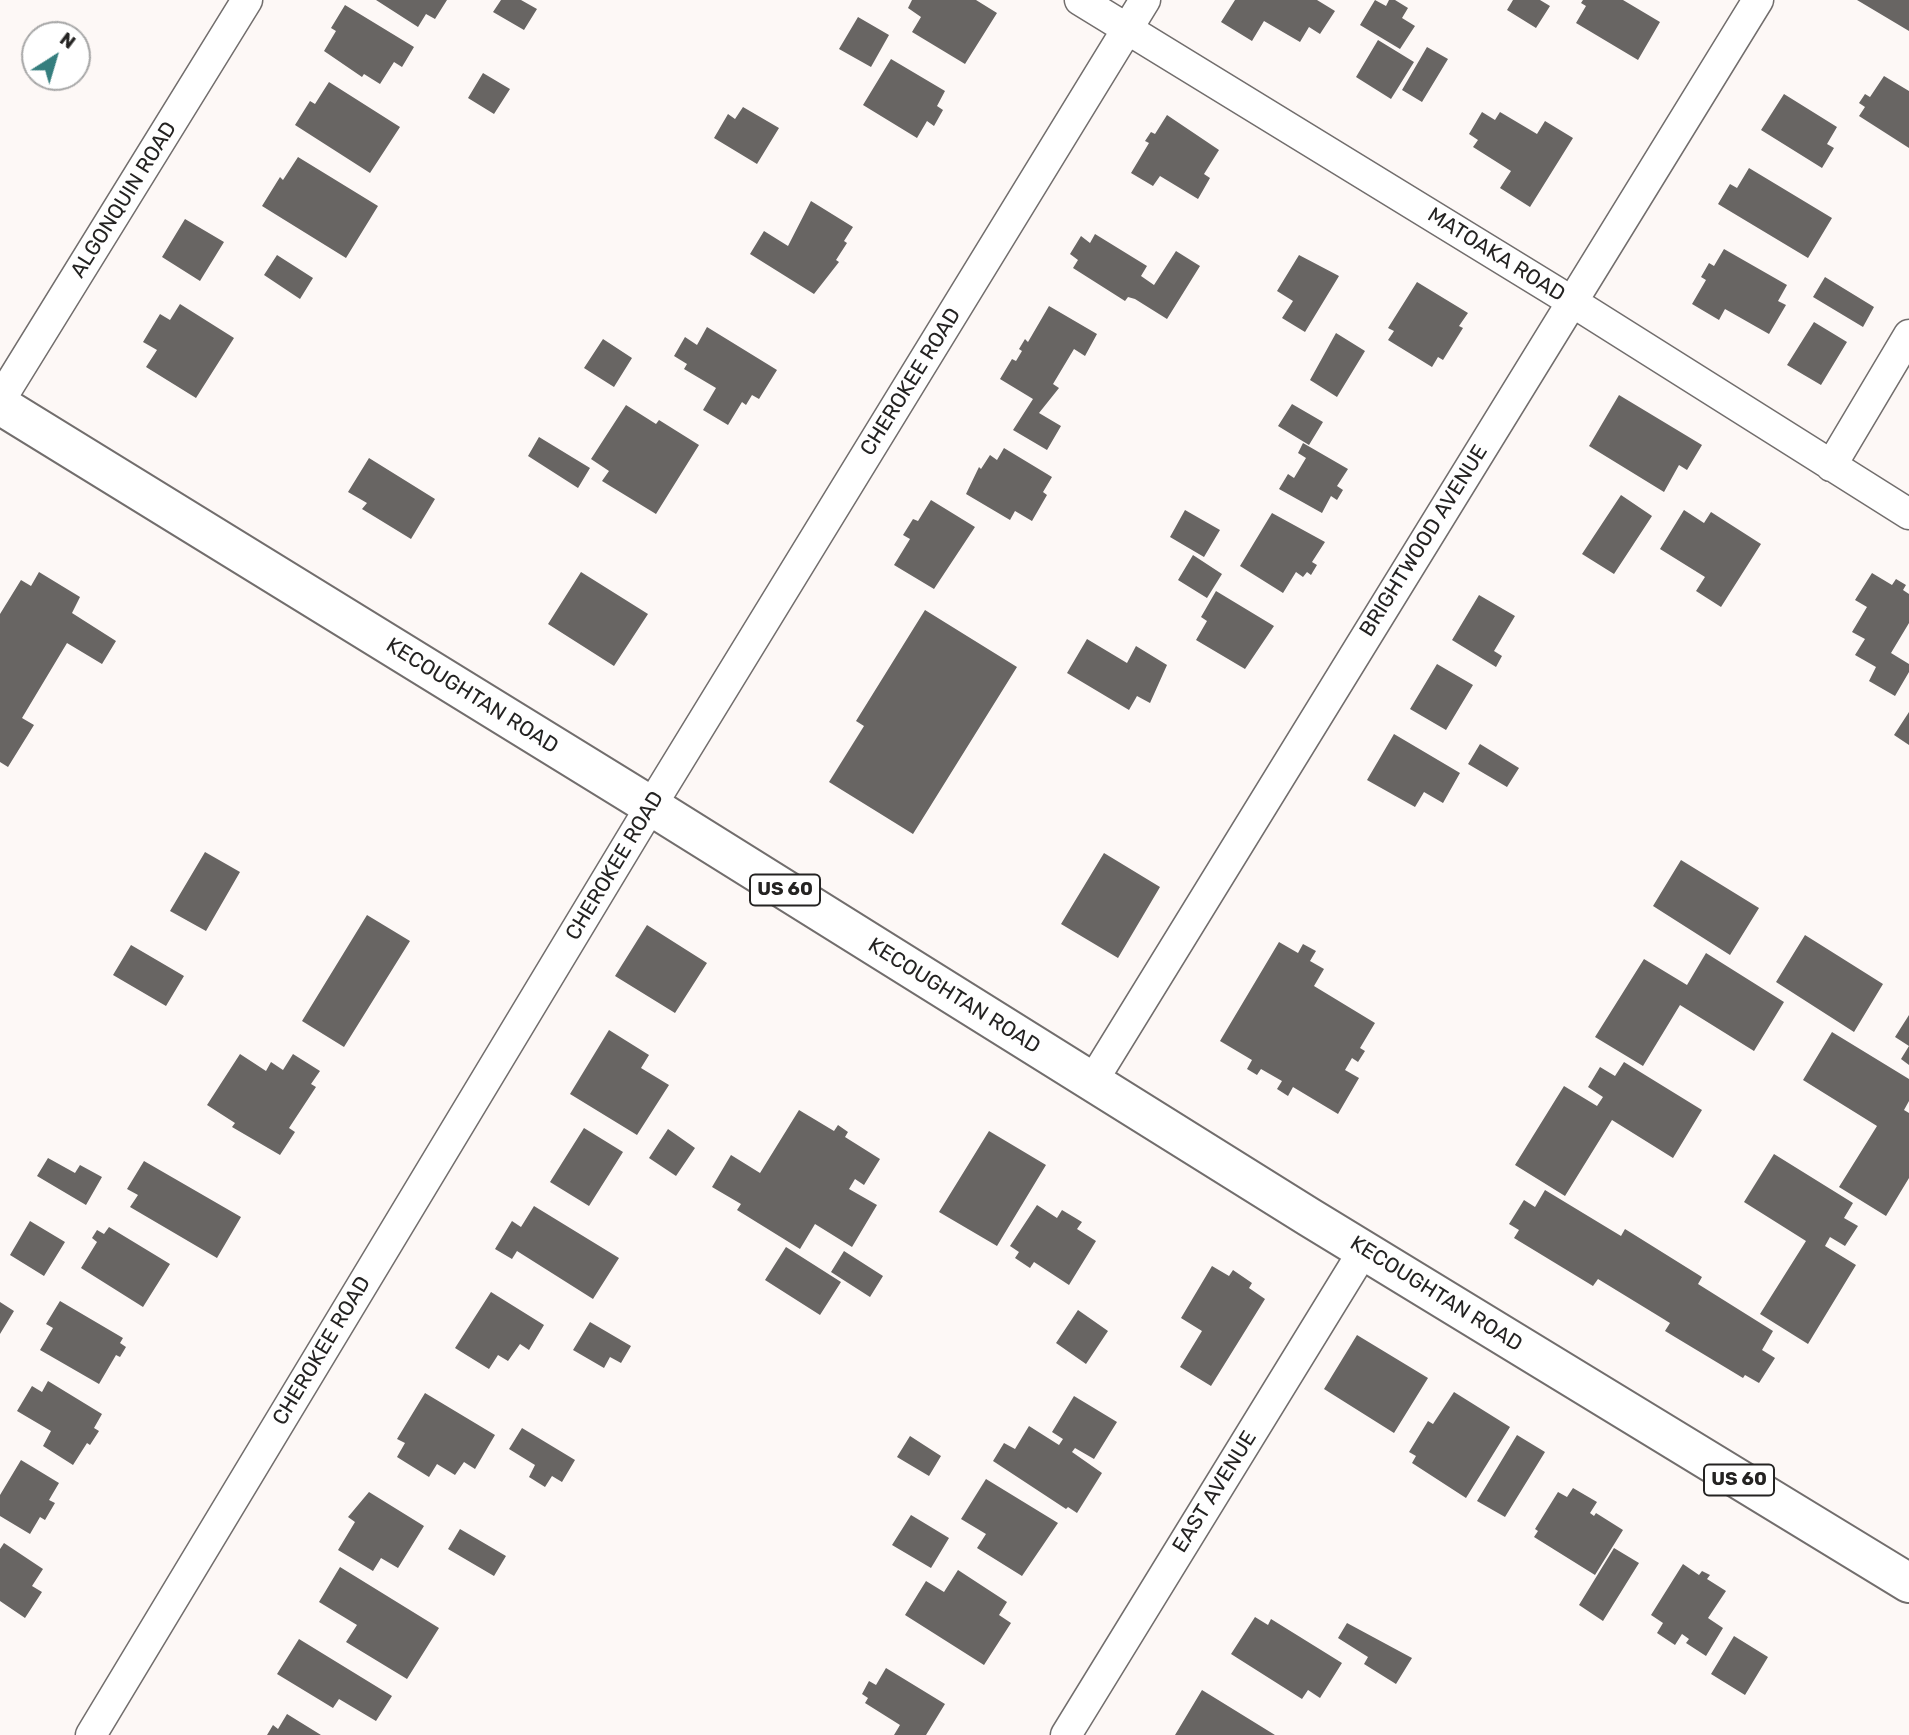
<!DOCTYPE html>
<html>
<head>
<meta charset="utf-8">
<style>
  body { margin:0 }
  #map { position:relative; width:1909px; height:1735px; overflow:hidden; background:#fdf8f6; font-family:Rubik,sans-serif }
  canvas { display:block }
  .north { position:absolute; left:21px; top:21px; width:70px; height:70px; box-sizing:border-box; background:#fff; border:2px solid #a7a7a7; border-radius:50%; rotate:37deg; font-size:19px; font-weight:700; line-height:28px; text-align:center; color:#242322 }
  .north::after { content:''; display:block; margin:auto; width:24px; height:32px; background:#357e7e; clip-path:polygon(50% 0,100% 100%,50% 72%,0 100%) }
</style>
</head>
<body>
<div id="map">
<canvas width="1909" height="1735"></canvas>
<div class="north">N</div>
</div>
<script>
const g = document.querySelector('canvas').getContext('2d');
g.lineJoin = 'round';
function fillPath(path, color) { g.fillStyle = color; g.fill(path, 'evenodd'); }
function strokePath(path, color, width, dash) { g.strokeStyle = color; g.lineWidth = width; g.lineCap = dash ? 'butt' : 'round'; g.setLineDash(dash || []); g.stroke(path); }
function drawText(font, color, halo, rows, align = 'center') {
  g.font = font + ' Rubik,sans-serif'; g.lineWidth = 7; g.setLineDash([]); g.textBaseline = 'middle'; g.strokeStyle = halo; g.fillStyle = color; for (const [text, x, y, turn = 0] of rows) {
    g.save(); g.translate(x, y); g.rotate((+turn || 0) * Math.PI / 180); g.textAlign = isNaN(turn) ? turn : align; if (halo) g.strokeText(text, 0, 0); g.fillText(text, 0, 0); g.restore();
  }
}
const building = new Path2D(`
  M376 0H447L435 19 426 14 418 27Z
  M501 0H521L537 9 524 30 493 12Z
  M912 0H976L997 13 965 64 912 32 921 17 908 8Z
  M1235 0H1317L1335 11 1320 34 1309 27 1300 42 1264 21 1252 41 1221 22Z
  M1375 0 1386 6 1389 0H1395L1408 8 1402 18 1415 26 1400 49 1360 25Z
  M1513 0H1540L1550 6 1536 28 1507 10Z
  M1583 0H1623L1660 22 1638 60 1576 23 1586 6 1581 3Z
  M1857 0H1909V31Z
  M345 5 414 47 402 67 394 62 380 84 364 74 362 77 324 51 336 31 331 28Z
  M858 17 889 35 871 67 839 49Z
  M1378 40 1414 62 1391 99 1356 77Z
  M1427 47 1448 59 1422 102 1402 90Z
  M891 59 945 91 937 106 943 110 934 126 927 121 917 138 863 105Z
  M483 73 510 89 494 114 468 98Z
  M1884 76 1909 91V148L1859 116 1865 107 1859 103 1865 94 1870 97Z
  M329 82 400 127 370 173 295 125 310 101 315 104Z
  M1784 94 1837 127 1827 144 1834 148 1822 168 1761 130Z
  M743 107 779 128 757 164 714 138 728 114 735 119Z
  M1482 112 1495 120 1500 112 1537 134 1545 121 1573 138 1530 207 1500 188 1511 171 1473 147 1478 140 1469 134Z
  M1167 115 1219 150 1204 174 1210 178 1198 199 1160 176 1153 186 1131 173 1149 143 1145 141 1151 132 1155 134Z
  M298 157 378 206 346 258 262 206 280 177 283 180Z
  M1749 168 1832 218 1808 258 1718 204 1730 184 1737 188Z
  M811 201 853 227 844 241 847 243 836 260 839 262 814 294 750 254 764 231 788 246Z
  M185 219 224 242 200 281 162 257Z
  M1095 234 1147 266 1141 276 1154 285 1176 251 1200 266 1167 319 1135 299 1128 297 1125 301 1073 268 1078 260 1070 254 1081 236 1090 243Z
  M1724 249 1787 285 1778 301 1786 305 1769 334 1725 309 1719 320 1692 304 1706 280 1701 277 1709 263 1714 266Z
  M277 255 313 278 300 299 264 275Z
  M1299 255 1339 276 1305 332 1282 318 1293 301 1277 291Z
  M1825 277 1874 307 1863 327 1813 297Z
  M1417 282 1468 313 1459 326 1463 328 1443 360 1438 357 1432 367 1388 340 1394 331 1388 328Z
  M180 304 234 338 196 398 146 367 157 350 143 342 160 314 170 320Z
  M1049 306 1097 334 1085 356 1074 349 1053 384 1059 388 1039 413 1061 426 1047 450 1013 430 1033 399 1000 379 1012 359 1016 361 1022 351 1019 349 1025 339 1028 342Z
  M1814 322 1847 342 1821 385 1787 365Z
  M707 327 777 370 759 399 752 395 746 405 742 402 728 425 703 410 716 388 684 369 687 364 674 356 685 337 697 345Z
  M1336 333 1365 351 1337 397 1310 380Z
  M603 339 632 358 614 387 584 368Z
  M1619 395 1702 445 1687 470 1679 465 1664 492 1589 446Z
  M1292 404 1323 422 1309 445 1278 426Z
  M626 405 656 424 659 420 699 445 656 514 602 481 609 471 591 459Z
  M539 437 590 468 578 488 528 456Z
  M1303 443 1348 469 1337 486 1343 490 1337 500 1331 496 1322 513 1279 489 1288 474 1294 478 1306 458 1298 453Z
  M1004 448 1052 477 1043 492 1047 495 1032 521 1015 511 1010 520 966 494 979 467 981 469 990 455 997 460Z
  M369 458 435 499 411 539 362 509 367 503 348 492Z
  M1621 495 1652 516 1614 574 1582 554Z
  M931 500 975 527 934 589 894 565 910 539 903 535 913 519 918 521Z
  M1185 510 1220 530 1204 557 1170 537Z
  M1684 510 1704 523 1711 512 1761 544 1721 607 1696 591 1705 577 1660 549Z
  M1272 513 1325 542 1312 562 1317 565 1311 575 1307 572 1303 577 1296 572 1283 593 1240 566Z
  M1193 555 1222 574 1207 598 1178 580Z
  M39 572 80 597 72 613 116 641 102 664 67 643 22 718 34 725 8 767 0 762V614L21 580 31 586Z
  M581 572 648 614 614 666 548 624Z
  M1872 573 1892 585 1896 579 1906 585 1903 590 1909 594V623L1891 653 1909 664V672L1895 696 1869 681 1876 667 1855 655 1865 639 1852 632 1867 607 1855 600Z
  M1216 591 1274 626 1245 669 1196 640 1207 621 1201 617Z
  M1479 595 1515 616 1494 651 1502 656 1496 667 1452 640Z
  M925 610 1017 667 913 834 829 782 864 726 856 721Z
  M1087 639 1127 663 1136 646 1167 665 1150 703 1137 696 1129 710 1067 673Z
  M1437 664 1473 685 1446 730 1410 709Z
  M1909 712V745L1894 735Z
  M1394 734 1460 773 1443 803 1424 792 1415 807 1367 780Z
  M1480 744 1519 768 1507 787 1468 764Z
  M205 852 240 872 206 931 170 911Z
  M1104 853 1160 887 1118 958 1061 924Z
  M1681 860 1759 908 1730 955 1653 906Z
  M367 915 410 941 344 1047 302 1021Z
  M647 925 707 963 675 1013 615 976Z
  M1805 935 1883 984 1854 1032 1776 982Z
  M1279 942 1298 953 1303 944 1316 951 1310 961 1324 969 1314 986 1375 1023 1360 1048 1365 1051 1358 1062 1352 1058 1345 1070 1359 1078 1338 1114 1293 1087 1288 1096 1277 1089 1282 1081 1261 1069 1257 1075 1247 1069 1252 1060 1220 1041Z
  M131 945 184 976 166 1006 113 975Z
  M1706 953 1784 1002 1754 1051 1680 1005 1643 1066 1595 1037 1644 959 1687 985Z
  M1909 1015V1065L1901 1059 1909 1046 1895 1037Z
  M609 1030 649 1055 641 1068 669 1085 637 1135 570 1094Z
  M1832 1032 1909 1079V1101L1904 1110 1909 1113V1178L1886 1216 1839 1187 1877 1126 1803 1080Z
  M240 1054 266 1071 271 1062 283 1070 293 1054 320 1071 311 1084 316 1087 289 1128 295 1132 280 1155 232 1127 235 1123 207 1105Z
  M1624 1062 1702 1110 1673 1158 1612 1120 1565 1196 1515 1165 1564 1086 1597 1106 1603 1097 1588 1087 1600 1067 1615 1076Z
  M799 1110 834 1131 838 1125 848 1132 845 1137 880 1159 864 1185 855 1179 849 1189 877 1205 852 1247 815 1224 800 1249 737 1210 741 1204 712 1187 731 1155 760 1173Z
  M584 1128 623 1152 589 1206 550 1182Z
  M668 1129 695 1148 676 1176 649 1158Z
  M989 1131 1046 1165 997 1246 939 1212Z
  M1774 1154 1853 1203 1844 1218 1858 1226 1845 1246 1830 1237 1825 1246 1856 1265 1808 1344 1760 1314 1806 1241 1744 1202Z
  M48 1158 75 1173 80 1165 102 1177 86 1205 37 1176Z
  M144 1161 241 1217 217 1258 130 1207 138 1195 127 1189Z
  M1545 1190 1621 1236 1625 1229 1702 1277 1698 1284 1773 1331 1762 1350 1775 1358 1759 1383 1745 1375 1743 1378 1665 1331 1670 1323 1598 1279 1593 1286 1514 1238 1519 1230 1509 1224 1524 1200 1535 1207Z
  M1037 1205 1057 1218 1062 1210 1082 1222 1077 1229 1096 1241 1069 1285 1034 1262 1030 1268 1015 1258 1019 1252 1010 1246Z
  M534 1206 619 1258 593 1299 517 1251 512 1259 495 1249 512 1221 521 1227Z
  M30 1221 65 1242 44 1276 10 1255Z
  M109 1227 170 1264 143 1307 81 1268 97 1242 92 1238 97 1230 104 1234Z
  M786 1247 841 1282 820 1315 765 1280Z
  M844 1251 883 1276 870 1297 831 1272Z
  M1212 1266 1229 1276 1233 1270 1252 1283 1249 1288 1265 1299 1211 1386 1180 1367 1202 1331 1181 1318Z
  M491 1292 544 1325 529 1350 520 1344 508 1361 498 1355 489 1369 455 1348Z
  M60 1301 123 1338 120 1343 126 1347 120 1357 116 1355 99 1384 40 1350 53 1328 46 1324Z
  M0 1302 14 1311 0 1334Z
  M1078 1310 1108 1331 1086 1364 1056 1343Z
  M590 1322 631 1346 621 1363 610 1357 604 1368 573 1350Z
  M1357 1335 1428 1378 1394 1433 1324 1389Z
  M48 1381 102 1414 94 1428 99 1431 90 1445 87 1443 73 1465 43 1446 51 1431 17 1411 32 1386 42 1392Z
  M1454 1392 1510 1427 1466 1498 1412 1463 1416 1456 1409 1452 1428 1421 1433 1424Z
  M425 1393 495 1435 475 1469 464 1462 455 1475 437 1464 429 1477 397 1457 405 1443 397 1439Z
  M1074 1396 1117 1422 1094 1459 1075 1448 1072 1452 1102 1473 1077 1513 1068 1507 1066 1509 993 1461 1004 1443 1015 1449 1029 1426 1059 1445 1063 1439 1052 1432Z
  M522 1428 575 1460 562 1482 552 1476 545 1487 529 1477 535 1465 509 1449Z
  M1517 1435 1545 1452 1505 1517 1477 1501Z
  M910 1436 941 1456 929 1476 897 1457Z
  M21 1460 59 1483 49 1500 55 1503 45 1520 40 1517 30 1534 0 1516V1495Z
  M986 1479 1058 1523 1022 1576 977 1548 986 1534 961 1519Z
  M1573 1488 1597 1502 1590 1513 1594 1516 1596 1513 1623 1530 1595 1575 1534 1537 1538 1531 1535 1529 1558 1492 1567 1497Z
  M369 1492 424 1526 398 1568 381 1558 373 1571 338 1550 355 1522 348 1517Z
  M911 1515 949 1538 931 1568 892 1545Z
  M460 1529 506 1556 494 1576 448 1549Z
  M4 1543 43 1569 32 1586 42 1592 25 1618 0 1601V1549Z
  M1614 1548 1639 1563 1603 1621 1579 1605Z
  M1683 1564 1699 1575 1702 1571 1710 1575 1707 1579 1726 1591 1708 1618 1723 1628 1706 1656 1686 1643 1689 1639 1682 1634 1675 1645 1657 1633 1663 1623 1651 1615Z
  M340 1567 439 1628 407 1679 346 1642 357 1625 319 1602Z
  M958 1570 1007 1602 999 1615 1011 1623 984 1665 905 1615 926 1581 944 1592Z
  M1255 1617 1268 1625 1271 1619 1342 1663 1320 1698 1308 1690 1302 1699 1231 1654Z
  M1347 1623 1412 1658 1396 1684 1364 1664 1368 1657 1338 1638Z
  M1734 1636 1768 1657 1745 1695 1711 1674Z
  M299 1639 392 1696 376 1721 339 1699 333 1708 277 1674Z
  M886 1668 945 1704 926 1735H894L900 1725 865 1703 868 1698 862 1694 869 1681 876 1685Z
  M1202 1690 1275 1735H1175Z
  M287 1714 321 1735H267L273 1725 278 1729Z`);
const street = new Path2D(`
  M1080 0 1571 301 1909 514
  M0 400 247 0
  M1831 466 1909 335
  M1092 1082 1758 0
  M91 1735 651 806 1145 0
  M1066 1735 1364 1250`);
const primary = new Path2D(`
  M0 405 651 806 1309 1217 1909 1583`);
const shields = [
  [785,890,70],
  [1739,1480,70]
];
const shieldNames = [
  ["US 60",785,890],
  ["US 60",1739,1480]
];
const streetNames = [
  ["ALGONQUIN ROAD",124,200,-58],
  ["MATOAKA ROAD",1496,255,32],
  ["CHEROKEE ROAD",911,382,-58],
  ["BRIGHTWOOD AVENUE",1424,541,-58],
  ["KECOUGHTAN ROAD",472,696,32],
  ["CHEROKEE ROAD",615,866,-59],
  ["KECOUGHTAN ROAD",954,996,32],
  ["KECOUGHTAN ROAD",1436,1294,32],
  ["CHEROKEE ROAD",322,1351,-59],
  ["EAST AVENUE",1215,1492,-58]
];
fillPath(building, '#686563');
strokePath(street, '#726e6d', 33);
strokePath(primary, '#726e6d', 42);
strokePath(street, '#fff', 30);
strokePath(primary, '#fff', 38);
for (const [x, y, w] of shields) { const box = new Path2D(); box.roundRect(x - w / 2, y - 15.5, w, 31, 5); g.fillStyle = '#fff'; g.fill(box); strokePath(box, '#242322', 2); }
drawText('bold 19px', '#242322', null, shieldNames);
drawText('21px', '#242322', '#fff', streetNames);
</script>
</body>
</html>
